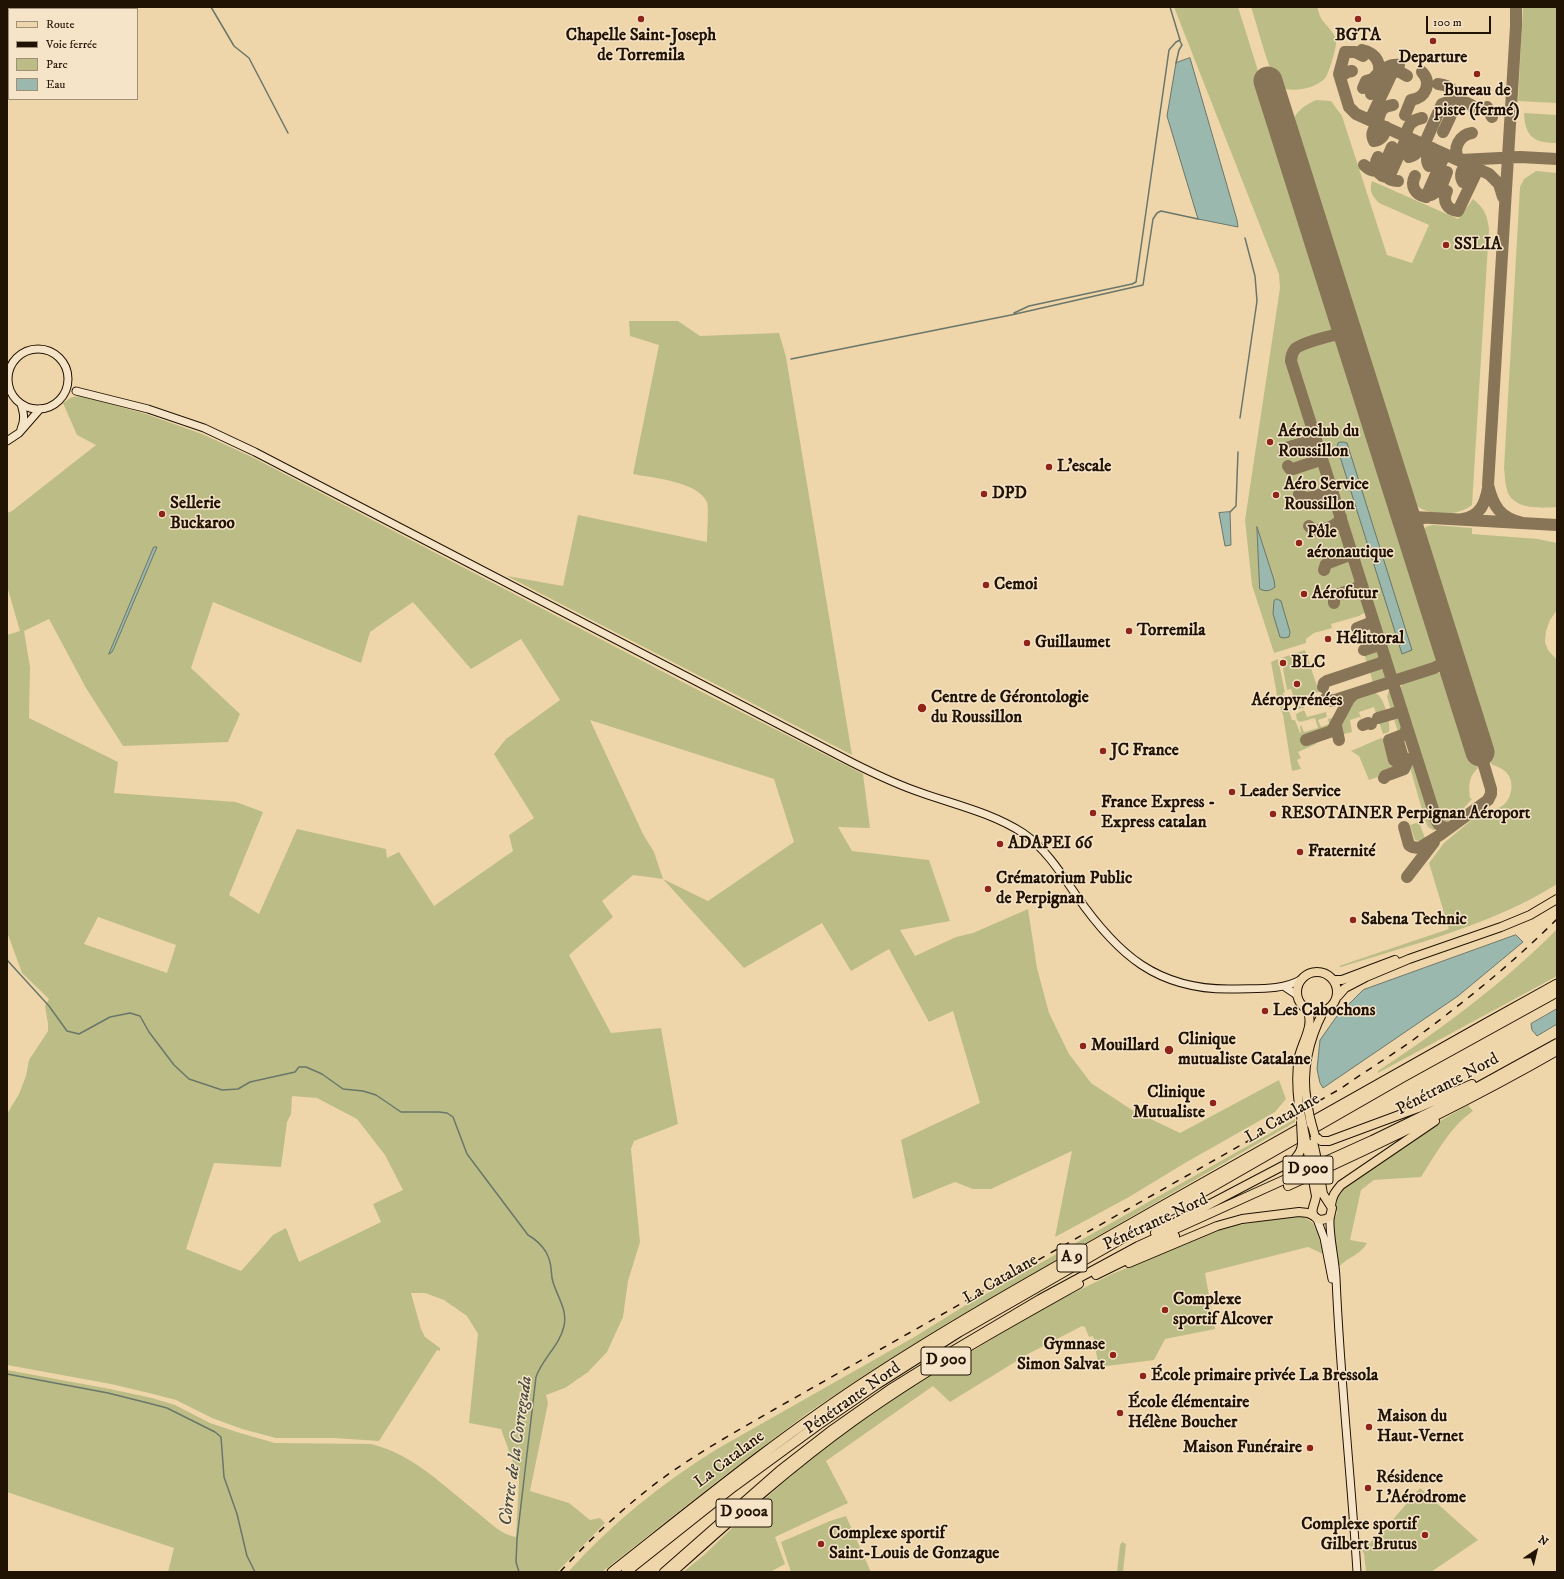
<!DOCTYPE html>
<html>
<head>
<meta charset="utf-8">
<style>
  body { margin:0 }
  #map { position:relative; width:1564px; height:1579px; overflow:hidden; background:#efd6aa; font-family:"IM FELL DW Pica",serif }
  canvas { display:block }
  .frame { position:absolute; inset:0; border:8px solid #211303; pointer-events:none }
  .legend { position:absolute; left:8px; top:8px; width:130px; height:92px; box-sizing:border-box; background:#f5e4c8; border:1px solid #a09079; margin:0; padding:5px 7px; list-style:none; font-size:12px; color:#211303 }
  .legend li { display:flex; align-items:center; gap:8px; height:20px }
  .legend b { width:20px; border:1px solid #a09079 }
  .north { position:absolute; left:1516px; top:1531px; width:40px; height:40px; -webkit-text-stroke:3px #f5e4c8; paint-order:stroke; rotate:35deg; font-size:11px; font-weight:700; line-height:16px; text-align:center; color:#211303 }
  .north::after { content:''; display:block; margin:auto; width:14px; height:18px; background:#211303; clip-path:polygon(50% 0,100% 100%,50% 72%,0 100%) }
  .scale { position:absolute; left:1426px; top:16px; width:65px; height:18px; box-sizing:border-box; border:2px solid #211303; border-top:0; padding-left:5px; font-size:12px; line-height:14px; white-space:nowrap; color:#211303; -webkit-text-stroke:3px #f5e4c8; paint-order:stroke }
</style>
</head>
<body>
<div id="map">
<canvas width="1564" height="1579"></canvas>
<div class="frame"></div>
<ul class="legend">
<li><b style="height:5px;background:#efd6aa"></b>Route</li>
<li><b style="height:5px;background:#211303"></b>Voie ferrée</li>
<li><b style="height:11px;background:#bcbd86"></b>Parc</li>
<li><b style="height:11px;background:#9ab8ae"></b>Eau</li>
</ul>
<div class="north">N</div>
<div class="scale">100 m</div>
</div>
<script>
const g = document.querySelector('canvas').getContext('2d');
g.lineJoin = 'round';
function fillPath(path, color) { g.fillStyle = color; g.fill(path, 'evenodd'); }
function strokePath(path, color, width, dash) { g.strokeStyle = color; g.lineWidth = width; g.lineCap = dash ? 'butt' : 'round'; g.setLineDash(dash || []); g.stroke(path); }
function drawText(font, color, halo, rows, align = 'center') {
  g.font = font + ' "IM FELL DW Pica",serif'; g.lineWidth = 3; g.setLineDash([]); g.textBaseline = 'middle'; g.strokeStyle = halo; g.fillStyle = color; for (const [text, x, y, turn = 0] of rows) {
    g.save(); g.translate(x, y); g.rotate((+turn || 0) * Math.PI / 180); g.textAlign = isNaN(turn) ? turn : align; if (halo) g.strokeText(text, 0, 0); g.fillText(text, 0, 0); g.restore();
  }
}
const green = new Path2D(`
  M1174 7H1238L1337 322 1336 327 1333 332C1319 336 1291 339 1289 357L1366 612 1359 616 1331 624 1332 628 1314 633 1306 639V643L1274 653 1252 585 1245 520 1280 288 1279 274Z
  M1251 7H1317C1318 10 1319 13 1320 16 1324 25 1335 31 1336 41 1337 47 1329 72 1326 77 1318 88 1289 95 1279 85 1269 74 1257 24 1251 7Z
  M1523 7H1557V103L1518 101Z
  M1316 100 1331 101 1342 116 1387 255 1412 263 1429 225 1379 203C1372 196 1369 191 1372 181L1458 219 1473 199C1484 208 1487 214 1489 229L1472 505C1460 515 1438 516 1424 510 1416 507 1410 500 1405 494L1299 158H1300C1292 128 1284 115 1316 100Z
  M1524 113 1557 115V143C1534 143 1525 137 1524 113Z
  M1536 171 1557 173V507C1542 508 1516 510 1508 493 1505 485 1505 476 1504 468L1520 187 1524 179Z
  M629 321H678L700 336 779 333 786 357 852 755 507 576 563 586 578 515 707 542C707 535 709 507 707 502 697 481 652 478 633 474L659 345 630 336Z
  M1335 338 1341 340 1343 342 1439 645V656L1432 666 1403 675 1396 674 1392 670 1295 358 1299 349Z
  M80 396 146 414 202 434 252 457 696 689 863 774 870 828 838 827 852 851 929 860 950 921 900 930 915 956 956 937 973 933 1028 909 1037 968 1049 1013 1069 1054 1091 1083 1132 1110 1180 1133 1279 1080 1286 1099 1275 1112 1185 1163 1129 1197 1055 1237 1072 1151 991 1189H973L955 1182 913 1199 901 1140 980 1103 953 1011 929 1022 889 949 851 971 822 923 744 968 663 879 633 875 602 901 613 917 569 955 611 1033 661 1028 678 1124 634 1141 631 1149 640 1242 628 1281 623 1317 607 1352 588 1372 565 1388 546 1395 548 1403 530 1491 569 1503 590 1520 600 1518 605 1523 557 1572H168L174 1548 7 1492V1370L110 1389 152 1398 175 1405 210 1423 240 1433 275 1443 371 1444C413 1454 445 1487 478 1513 489 1522 502 1535 516 1537L519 1479 501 1429 469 1423 478 1334 467 1316 444 1300 425 1293H411L421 1329 425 1337 440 1348V1351L437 1350 379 1441 334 1438H276L242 1429 212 1418 176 1400 153 1394 111 1384 7 1365V1114L19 1094 26 1076 29 1060 48 1031V1024L45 1006 49 999 22 973 7 932V635L20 631 7 586V513L12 511 96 445 77 435 63 403 72 397ZM213 602 361 663 370 632 413 602 471 669 521 639 560 700 506 739 494 754 534 818 509 835 513 851 434 906 399 852 387 858 386 849 297 829 259 914 229 895 263 812 236 802 114 793 118 762 29 718 30 667 24 631 49 619 86 688 123 746 228 742 240 714 191 668ZM590 720 774 779 794 842 708 901 663 879 654 852 643 834ZM98 917 176 945 167 973 84 944ZM292 1096 317 1098 357 1119 385 1155 403 1190 373 1204 381 1222 299 1262 286 1228 273 1235 241 1271 186 1249 214 1163 281 1167 287 1122 291 1114Z
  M1433 525 1472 528V534L1538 539 1557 543V610L1550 620 1546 631 1545 642 1548 650 1557 660V884C1492 925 1414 944 1341 967L1339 966 1449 929 1429 863 1444 843 1486 808C1489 808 1492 809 1495 809 1510 806 1515 787 1509 776 1505 769 1498 767 1491 764L1420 542C1421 533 1422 526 1433 525Z
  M1370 632 1374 634 1376 640 1375 642 1363 647 1361 646 1358 639 1359 636Z
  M1376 649 1380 651 1382 658 1381 660 1369 664 1367 663 1364 654Z
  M1305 650 1319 692 1301 697 1304 708 1296 709 1293 707 1296 705 1291 689 1287 690 1281 658Z
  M1278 659 1285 692 1283 693 1292 720H1295L1300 733H1301L1300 726 1301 725 1304 732 1318 728 1315 718 1300 722 1297 720 1296 714 1304 710 1307 717 1326 712 1327 717 1318 720 1321 727 1329 724 1328 719 1335 717 1345 701 1331 729 1326 727H1324V730L1315 734 1314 731 1311 732 1313 736 1306 738 1307 741 1315 739 1316 744 1298 752 1301 758 1297 760 1301 769 1292 771 1283 715 1278 701 1271 662Z
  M1382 666 1385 669 1386 678 1381 683 1373 684 1370 671Z
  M1435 672 1444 674 1451 681 1478 768C1468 778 1469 785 1470 798L1472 799C1465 807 1456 817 1446 822L1439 818 1399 691 1403 683Z
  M1389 690 1394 695 1404 730 1400 733 1398 732 1387 697Z
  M1372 692C1376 693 1378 694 1380 697 1385 703 1391 725 1389 732L1383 734 1374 707 1359 712 1361 719 1359 717 1350 720 1352 732 1340 735 1338 730 1354 698Z
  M1381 738 1385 740 1394 769 1379 774 1378 777 1369 780 1359 756 1351 751Z
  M1412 762 1415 764 1435 826V830H1433L1428 827 1425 820 1409 764Z
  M1419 822 1425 838 1422 842 1415 840 1410 825Z
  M1557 929V976L1378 1073V1071C1440 1030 1505 982 1557 929Z
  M1468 1105 1473 1111C1450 1127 1436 1154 1421 1177L1374 1180 1361 1190 1350 1240 1367 1243C1360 1256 1345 1258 1337 1269L1333 1223 1337 1213 1335 1198 1342 1187 1433 1125Z
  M1295 1119V1122L951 1321 868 1373 809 1412 720 1479 602 1572H568C612 1523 662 1483 717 1449L916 1336 961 1308Z
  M1301 1215 1313 1223 1321 1239 1323 1254 1308 1247 1205 1273 1215 1329 1165 1339 1154 1360 1099 1367 1093 1336 1089 1337 1085 1327 1082 1326 1028 1354 950 1402 933 1386 826 1461 848 1503 775 1537 785 1564 770 1572H691L690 1571 683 1572 704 1555 731 1529 812 1457 855 1425 897 1396 1049 1305 1112 1274 1226 1227Z
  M1420 1488 1478 1540 1431 1572H1366L1364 1554 1362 1550 1384 1530Z
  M846 1516 871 1572H791L781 1542 830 1521Z
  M1122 1542 1126 1544 1123 1572H1117L1120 1545Z`);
const water = new Path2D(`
  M1190 58 1237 220 1238 227 1198 219 1167 116 1176 63Z
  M1343 442 1347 443 1412 650 1402 654 1337 447 1338 443Z
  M1230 512 1231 545 1225 546 1219 513Z
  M1257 527 1274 580 1275 587C1270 591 1266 592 1260 589Z
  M154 547H157L114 648 112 652 109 654Z
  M1277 599 1281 601 1290 632 1289 637 1284 638 1280 637 1273 614 1274 601Z
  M1516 935 1523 942 1458 996 1323 1088 1320 1083 1317 1069 1320 1040 1337 1016 1363 990Z
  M1557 1009V1024L1537 1036 1532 1030 1531 1024Z`);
const stream = new Path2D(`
  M211 7 234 46 249 58 288 133
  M1176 63 1179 50 1182 45 1180 41
  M1014 313 1029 306 1132 284 1136 282 1169 50 1176 42 1180 40 1170 7
  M791 359 1011 315 1143 285 1153 219 1157 213 1161 211 1198 219
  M1240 418 1257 301 1255 276 1245 238
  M1230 512 1236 506 1238 452
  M7 960 49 1006 67 1031 79 1034 110 1017 130 1013 140 1016 149 1032 174 1065 189 1079 222 1090 238 1089 250 1082 295 1072 299 1067H306L322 1074 343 1089 363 1091 376 1095 401 1112H439L447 1113 453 1117 467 1154 528 1235C535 1239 541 1244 546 1252 551 1261 551 1268 552 1278 555 1294 568 1308 564 1326 560 1345 542 1359 536 1377L517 1539 516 1562 519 1572
  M7 1374 108 1393 148 1403 167 1408 215 1432 221 1437 224 1477 237 1514 247 1556 255 1572`);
const taxiway = new Path2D(`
  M1516 7V26L1488 485C1493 506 1500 518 1523 523
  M1362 50C1376 53 1383 64 1377 78
  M1363 56 1355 52H1345L1339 74 1349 107 1356 114 1489 174 1499 184 1503 197
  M1340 77 1347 72 1352 71
  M1438 84C1469 87 1450 117 1443 132
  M1363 88 1366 81 1373 79 1380 71
  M1371 94C1377 80 1381 63 1399 65
  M1487 107 1492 117
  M1405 115 1411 100C1426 98 1432 83 1422 72
  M1370 120 1393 71 1400 72 1407 76
  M1386 127C1385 134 1382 140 1374 141 1370 133 1374 130 1377 123 1381 113 1379 107 1393 105
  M1406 137C1407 126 1411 120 1422 118
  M1410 141 1406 151 1409 157C1416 155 1420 151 1420 143
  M1424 145 1442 104C1454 99 1465 99 1475 108
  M1392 147C1387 158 1375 180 1398 181
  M1432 148C1427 154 1425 159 1429 166L1438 161 1441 154
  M1378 157C1373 166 1377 177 1389 177L1407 137
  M1459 160C1452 149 1459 135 1472 133
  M1460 160 1520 157 1557 159
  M1467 164C1461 170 1459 175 1463 182L1468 181 1474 174
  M1364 165C1369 170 1375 173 1382 168
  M1415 176C1410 186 1415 195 1426 197L1445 154
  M1447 191C1442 201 1447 210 1458 211L1478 169
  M1431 195 1440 190 1447 172
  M1337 335 1343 329V319
  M1351 344 1344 334C1336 333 1300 344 1295 349 1292 353 1291 357 1291 361L1437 822C1440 827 1445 829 1451 827
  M1284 452 1286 448 1313 440 1315 437
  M1288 466 1290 469H1293L1317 461 1321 455
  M1299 494C1306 502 1318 495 1326 492L1329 490 1331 485
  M1401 503C1404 511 1406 515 1414 517L1557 525
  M1463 519C1480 516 1485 504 1488 488
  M1309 526 1313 530C1322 531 1339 526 1341 517
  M1411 534 1410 527 1412 522 1423 518
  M1324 570 1326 564 1347 556 1351 550
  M1334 603V598L1337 595 1357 588 1361 582
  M1357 628 1370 623 1372 618
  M1364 650 1376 646 1379 639
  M1323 687 1324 683 1327 681 1381 663 1385 657
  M1326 698 1332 701 1434 668C1449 661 1448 657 1445 642
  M1378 718 1402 711
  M1363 725 1368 723 1371 724
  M1336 726 1339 740
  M1407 727 1405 734 1389 740 1394 760 1398 763 1413 758 1418 762
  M1400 736 1398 741 1405 765
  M1306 740 1332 731 1349 699 1353 695
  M1384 778 1385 776 1404 769 1408 760H1406
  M1404 827 1409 845 1412 847 1419 848 1440 835 1488 800 1491 794V789L1480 752
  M1407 877 1434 842`);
const runway = new Path2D(`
  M1268 81 1480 752`);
const secondary = new Path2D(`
  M8 379a30 30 0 1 1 60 0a30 30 0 1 1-60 0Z
  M76 391 148 409 204 428 255 452 853 763C875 774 898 785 922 793 956 805 992 813 1023 833 1045 848 1061 873 1076 895 1117 954 1157 991 1234 989 1256 988 1282 991 1302 979
  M21 429C25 420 24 414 21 404
  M7 441 19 433 40 409
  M1285 987 1297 995
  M1330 1217C1329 1237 1335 1257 1336 1278 1340 1376 1351 1474 1357 1572
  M1317 1219 1324 1238 1332 1279`);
const primary = new Path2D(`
  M1297 992a20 20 0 1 1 40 0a20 20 0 1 1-40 0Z
  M1334 980H1342L1395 960
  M1338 996 1345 988 1366 977 1409 959 1501 927 1530 915 1557 899
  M1307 1102C1301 1072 1309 1039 1323 1012
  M1299 1106C1297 1090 1296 1074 1299 1057 1302 1042 1315 1025 1307 1010
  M1312 1137 1317 1160
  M1306 1141 1310 1164
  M1313 1180C1314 1185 1315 1191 1316 1196 1316 1203 1307 1214 1318 1219 1322 1221 1326 1219 1330 1217L1332 1208 1323 1194 1320 1177`);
const trunk = new Path2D(`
  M1315 1136 1321 1141H1329L1418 1108 1472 1084
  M1288 1186C1379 1145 1470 1101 1557 1051
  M1331 1205C1332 1196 1335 1192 1341 1185L1435 1121
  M1155 1233 1294 1160C1299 1154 1302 1150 1302 1143
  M1129 1263 1217 1226 1242 1219 1299 1212 1308 1213 1314 1216
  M1096 1275 1175 1236
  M664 1572 779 1471 833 1429 890 1389 932 1363 1040 1299 1138 1246 1372 1140 1450 1102 1557 1043
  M673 1572C731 1520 790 1467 854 1421 925 1370 1002 1327 1079 1284`);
const motorway = new Path2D(`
  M612 1572C697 1505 781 1436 872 1377 964 1317 1061 1264 1157 1209 1290 1134 1423 1058 1557 984
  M626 1572 733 1487 819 1424 877 1384 959 1332 1403 1077 1557 992`);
const rail = new Path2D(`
  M560 1572C592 1537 626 1505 663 1478 699 1452 737 1431 775 1409L1340 1089C1364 1072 1389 1057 1413 1040 1463 1003 1513 963 1557 919`);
const primaryBridge = new Path2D(`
  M1307 1102 1311 1124
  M1299 1106 1306 1141
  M1317 1160 1320 1177
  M1310 1164 1313 1180`);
const trunkBridge = new Path2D(`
  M1310 1118 1315 1136
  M1301 1121 1302 1143`);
const markers = [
  [641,19,4,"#8f2418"],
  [1358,19,4,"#8f2418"],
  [1433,41,4,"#8f2418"],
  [1477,74,4,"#8f2418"],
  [1446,245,4,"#8f2418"],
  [1270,442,4,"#8f2418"],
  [1049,467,4,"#8f2418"],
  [984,494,4,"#8f2418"],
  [1276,495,4,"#8f2418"],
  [162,514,4,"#8f2418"],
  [1299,543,4,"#8f2418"],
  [986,585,4,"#8f2418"],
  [1304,594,4,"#8f2418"],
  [1129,631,4,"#8f2418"],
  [1328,639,4,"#8f2418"],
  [1027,643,4,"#8f2418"],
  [1283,663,4,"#8f2418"],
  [1297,684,4,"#8f2418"],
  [922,708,5,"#8f2418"],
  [1103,751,4,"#8f2418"],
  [1232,792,4,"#8f2418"],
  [1093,813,4,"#8f2418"],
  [1273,814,4,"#8f2418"],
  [1000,844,4,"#8f2418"],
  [1300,852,4,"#8f2418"],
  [988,889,4,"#8f2418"],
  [1353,920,4,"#8f2418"],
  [1265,1011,4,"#8f2418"],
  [1083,1046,4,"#8f2418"],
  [1169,1050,5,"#8f2418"],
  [1213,1103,4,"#8f2418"],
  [1165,1310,4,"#8f2418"],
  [1113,1355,4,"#8f2418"],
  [1143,1376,4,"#8f2418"],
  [1120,1413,4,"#8f2418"],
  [1369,1427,4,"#8f2418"],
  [1310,1448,4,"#8f2418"],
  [1368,1488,4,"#8f2418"],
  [1425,1535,4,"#8f2418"],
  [821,1544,4,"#8f2418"]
];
const shields = [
  [1308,1170,50],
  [1072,1258,30],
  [946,1361,50],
  [744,1513,56]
];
const shieldNames = [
  ["D 900",1308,1170],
  ["A 9",1072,1258],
  ["D 900",946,1361],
  ["D 900a",744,1513]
];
const poiNames = [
  ["Chapelle Saint-Joseph",641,36,"center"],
  ["de Torremila",641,56,"center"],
  ["BGTA",1358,36,"center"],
  ["Departure",1433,58,"center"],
  ["Bureau de",1477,91,"center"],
  ["piste (fermé)",1477,111,"center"],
  ["SSLIA",1454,245],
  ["Aéroclub du",1278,432],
  ["Roussillon",1278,452],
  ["L'escale",1057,467],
  ["Aéro Service",1284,485],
  ["Roussillon",1284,505],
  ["DPD",992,494],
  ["Sellerie",170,504],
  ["Buckaroo",170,524],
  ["Pôle",1307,533],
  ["aéronautique",1307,553],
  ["Cemoi",994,585],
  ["Aérofutur",1312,594],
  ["Torremila",1137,631],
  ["Hélittoral",1336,639],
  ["Guillaumet",1035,643],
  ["BLC",1291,663],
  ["Centre de Gérontologie",931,698],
  ["du Roussillon",931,718],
  ["Aéropyrénées",1297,701,"center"],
  ["JC France",1111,751],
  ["Leader Service",1240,792],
  ["France Express -",1101,803],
  ["Express catalan",1101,823],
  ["RESOTAINER Perpignan Aéroport",1281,814],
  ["ADAPEI 66",1008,844],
  ["Fraternité",1308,852],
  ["Crématorium Public",996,879],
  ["de Perpignan",996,899],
  ["Sabena Technic",1361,920],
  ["Les Cabochons",1273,1011],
  ["Clinique",1178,1040],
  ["mutualiste Catalane",1178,1060],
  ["Mouillard",1091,1046],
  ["Clinique",1205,1093,"right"],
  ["Mutualiste",1205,1113,"right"],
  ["Complexe",1173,1300],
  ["sportif Alcover",1173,1320],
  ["Gymnase",1105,1345,"right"],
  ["Simon Salvat",1105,1365,"right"],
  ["École primaire privée La Bressola",1151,1376],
  ["École élémentaire",1128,1403],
  ["Hélène Boucher",1128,1423],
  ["Maison du",1377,1417],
  ["Haut-Vernet",1377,1437],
  ["Maison Funéraire",1302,1448,"right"],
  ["Résidence",1376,1478],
  ["L'Aérodrome",1376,1498],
  ["Complexe sportif",1417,1525,"right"],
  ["Gilbert Brutus",1417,1545,"right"],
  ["Complexe sportif",829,1534],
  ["Saint-Louis de Gonzague",829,1554]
];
const streetNames = [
  ["Pénétrante Nord",1448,1085,-28],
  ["La Catalane",1283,1119,-30],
  ["Pénétrante Nord",1156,1223,-25],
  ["La Catalane",1001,1280,-30],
  ["Pénétrante Nord",853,1399,-35],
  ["La Catalane",730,1460,-37]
];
const waterNames = [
  ["Còrrec de la Corregada",517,1451,-82]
];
fillPath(green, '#bcbd86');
fillPath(water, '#9ab8ae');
strokePath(water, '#6a766a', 1);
strokePath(stream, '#6a766a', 1.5);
strokePath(taxiway, '#887456', 12);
strokePath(runway, '#887456', 29);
strokePath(secondary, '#211303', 9);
strokePath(primary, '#211303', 10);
strokePath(trunk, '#211303', 10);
strokePath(motorway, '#211303', 11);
strokePath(secondary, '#f5e4c8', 7);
strokePath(primary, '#efd6aa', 8);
strokePath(trunk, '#efd6aa', 8);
strokePath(motorway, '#efd6aa', 9);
strokePath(rail, '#211303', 1.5, [7, 7]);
strokePath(primaryBridge, '#211303', 10, []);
strokePath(trunkBridge, '#211303', 10, []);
strokePath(primaryBridge, '#efd6aa', 8);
strokePath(trunkBridge, '#efd6aa', 8);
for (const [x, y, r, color] of markers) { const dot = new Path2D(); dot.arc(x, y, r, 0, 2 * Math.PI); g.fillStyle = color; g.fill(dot); strokePath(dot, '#f5e4c8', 1.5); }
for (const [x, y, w] of shields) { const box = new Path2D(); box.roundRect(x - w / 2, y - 14, w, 28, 3); g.fillStyle = '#f5e4c8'; g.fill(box); strokePath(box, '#211303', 1); }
drawText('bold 16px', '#211303', null, shieldNames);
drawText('bold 17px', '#211303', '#f5e4c8', poiNames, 'left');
drawText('17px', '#211303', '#f5e4c8', streetNames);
drawText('italic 18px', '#4b4d3f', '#f5e4c8', waterNames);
</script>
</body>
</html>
